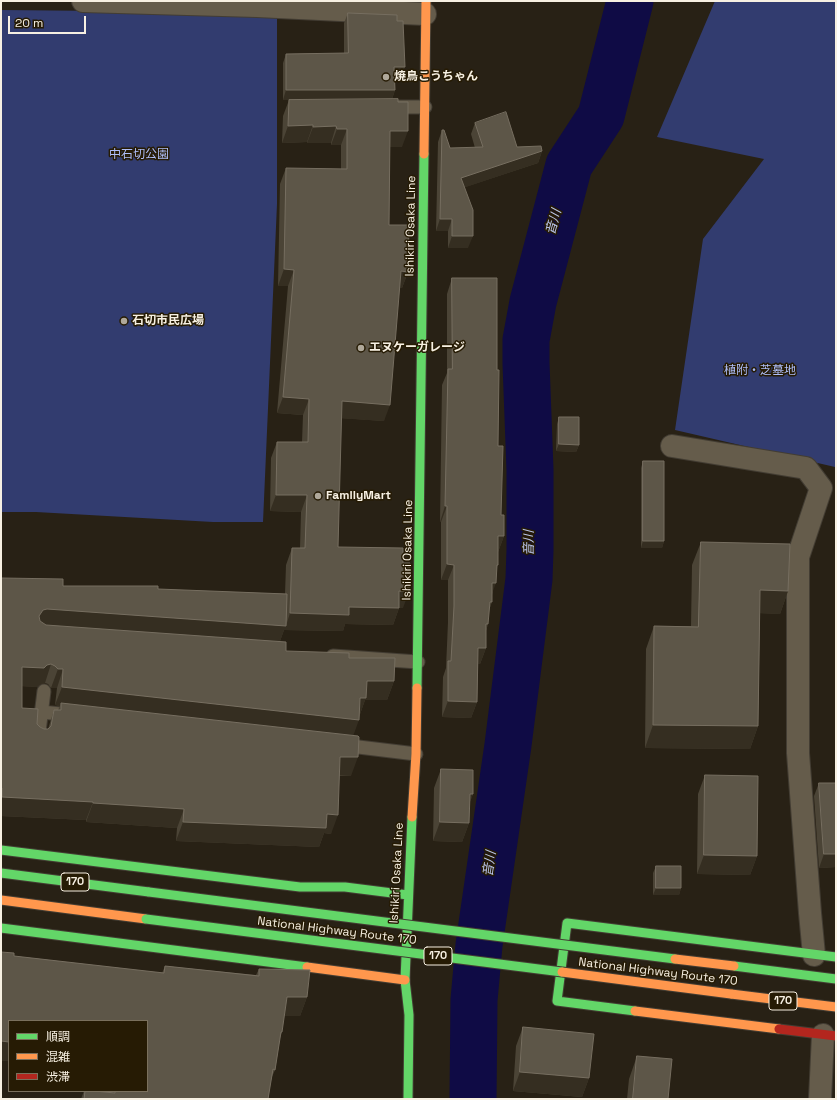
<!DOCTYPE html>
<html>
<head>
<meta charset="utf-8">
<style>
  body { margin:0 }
  #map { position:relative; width:837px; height:1100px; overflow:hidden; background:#282115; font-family:"Space Grotesk","Noto Sans JP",sans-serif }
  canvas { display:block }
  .frame { position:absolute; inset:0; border:2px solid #f7f0e2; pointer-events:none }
  .legend { position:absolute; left:8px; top:1020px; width:140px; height:72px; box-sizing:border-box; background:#261b04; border:1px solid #7a705d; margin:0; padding:5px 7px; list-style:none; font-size:12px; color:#f7f0e2 }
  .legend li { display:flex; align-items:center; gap:8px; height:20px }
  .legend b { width:20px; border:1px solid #7a705d }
  .scale { position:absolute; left:8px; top:16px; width:78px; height:18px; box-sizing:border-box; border:2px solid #f7f0e2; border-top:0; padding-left:5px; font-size:12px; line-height:14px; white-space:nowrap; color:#f7f0e2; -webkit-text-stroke:3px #261b04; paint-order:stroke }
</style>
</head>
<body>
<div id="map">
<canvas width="837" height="1100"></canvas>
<div class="frame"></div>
<ul class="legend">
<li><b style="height:5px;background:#63d668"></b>順調</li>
<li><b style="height:5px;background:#ff974d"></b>混雑</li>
<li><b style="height:5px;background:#b3261e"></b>渋滞</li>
</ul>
<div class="scale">20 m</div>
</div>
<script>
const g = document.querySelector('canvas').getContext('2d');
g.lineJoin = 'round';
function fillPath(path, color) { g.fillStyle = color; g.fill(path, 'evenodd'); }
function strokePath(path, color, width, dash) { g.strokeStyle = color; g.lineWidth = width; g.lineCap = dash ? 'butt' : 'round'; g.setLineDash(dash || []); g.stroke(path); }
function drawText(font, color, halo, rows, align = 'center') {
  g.font = font + ' "Space Grotesk","Noto Sans JP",sans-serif'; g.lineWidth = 3; g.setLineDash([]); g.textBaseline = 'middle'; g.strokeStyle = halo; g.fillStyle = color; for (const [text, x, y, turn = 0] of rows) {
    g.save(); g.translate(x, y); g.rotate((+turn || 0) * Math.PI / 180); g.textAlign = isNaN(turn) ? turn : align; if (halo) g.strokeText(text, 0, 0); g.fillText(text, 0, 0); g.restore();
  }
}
const green = new Path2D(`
  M715 1H836L835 467 675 430 703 239 764 159 657 137Z
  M1 10 104 11 277 17V204L263 522H213L36 512H1Z`);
const river = new Path2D(`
  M473 1099 474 1000 479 945 508 745 529 579 530 550V470L526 363V340L533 302 569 165 601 116 630 1`);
const lane = new Path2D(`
  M391 107H425
  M333 656 418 662
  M42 712 70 715
  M38 740 44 691
  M342 745 416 754`);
const street = new Path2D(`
  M83 1 257 6 425 14
  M672 446 806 468 821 488 798 557V753L810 913 814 955
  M820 1099 823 1035`);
const fast = new Path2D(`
  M417 688 424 154
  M1 850 300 887H345L408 895
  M1 873 149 892
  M1 928 307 967
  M734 966 836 979
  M635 1011 557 1001 567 923 836 957
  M408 1099 409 1015 405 980 412 817`);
const slow = new Path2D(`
  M424 154 426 1
  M412 817 416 754 417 688
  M1 900 146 919
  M307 967 405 980
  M731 994 836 1007
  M635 1011 779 1029`);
const jam = new Path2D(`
  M779 1029 836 1036`);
const fastBridge = new Path2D(`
  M149 892 675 959
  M146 919 562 972`);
const slowBridge = new Path2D(`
  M675 959 734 966
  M562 972 731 994`);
const wall = new Path2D(`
  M348 13 397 21 401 77H395V90L392 99 402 147H390L389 225 408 272 402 288H399L384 421 341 418 338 547 403 563V608H399L393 625 345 624 343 631 284 630 280 641 286 651 349 658 394 681 387 700H365L359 717 353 735 351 776H339L331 834 324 833 319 847 176 841 177 828 86 822V820L1 816V578L63 586 285 594 286 565 292 548H300L301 512 270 511 271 458 277 442H302L303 415 277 413 288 286H278L280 184 286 168 341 169V145H331V143H307V142L282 143 283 116 289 100H283V63L286 54 344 53V23ZM45 683 48 684 51 688H57L55 705 60 706 58 710H54L48 729H44L40 727 22 708V686L37 687 41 684Z
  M475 123 517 147 542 151 538 163 465 187 468 248H448V231H436L438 142 442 130 450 148H475L471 134Z
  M452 278 497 370 498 446 501 515 504 536 498 552 497 568 492 595V602L489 610 488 624 486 631V648L480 664H478L477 702 471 718 442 717 443 677 446 668 448 622V580H441V522H440L442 385 447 373V294Z
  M559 417 579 445 576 452 556 451 557 424Z
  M643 461 664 541 662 548H641V468Z
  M701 542 788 591 780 614 760 613 758 726 750 749 645 748 646 649 654 626H691L692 565Z
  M441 769 473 794 469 804V823L462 842 433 841 434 788Z
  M705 775 757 856 750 875 697 874 698 794Z
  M819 783H836V867L819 868 814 796Z
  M656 866 681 888 679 895H653V873Z
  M14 956 162 973 165 966 256 975 259 969 307 997 300 1016H284L282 1032 280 1038 275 1070 271 1079 268 1099H81L84 1091 110 1092V1091H147V1021Z
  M523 1027 589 1078 582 1097 513 1091 516 1046Z
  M637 1056 668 1099H627L629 1079Z`);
const shadedWall = new Path2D(`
  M394 67H405L401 77H391Z
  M286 90H395L392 99 283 100Z
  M313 125 307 142 282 143 288 126Z
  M336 126 331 143H307L313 127Z
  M337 129H347L341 145H331Z
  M390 131H408L402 147H384Z
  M542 151 538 163 457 190 461 178Z
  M440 219H452L448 231H436Z
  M452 236H473L468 248H448Z
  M284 269 294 270 288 286H278Z
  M401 271 408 272 402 288H395Z
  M283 397 309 399 303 415 277 413Z
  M342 401 390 405 384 421 336 418Z
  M559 444 579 445 576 452 556 451Z
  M276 495H307L301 512 270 511Z
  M445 506H447L441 522H440Z
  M498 536H504L498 552Z
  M643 541H664L662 548H641Z
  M447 564 454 565 448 580H441Z
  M492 583H496L490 599Z
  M760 590 788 591 780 614 752 613Z
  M399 591 409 592 403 608H393Z
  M490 602H492L486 618Z
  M349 607 399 608 393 625 345 624 343 631 284 630 279 644 32 635 39 616 43 610 47 609 286 626 290 613Z
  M486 624H488L483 640Z
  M478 648H486L480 664H472Z
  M51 664 45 683 41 684 37 687 16 686 22 667Z
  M58 669H63L57 688H51Z
  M367 681H394L387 700H365L359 717H353Z
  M62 687 359 720 352 739 61 703 60 706 55 705Z
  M448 701 477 702 471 718 442 717Z
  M653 725 758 726 750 749 645 748Z
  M340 757H358L351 776 333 775Z
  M470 794H473L466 813Z
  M2 797 93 802 86 820 1 816V799Z
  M93 803 184 809 177 828 86 822Z
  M327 814 338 815 331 834 324 833 319 847 176 841 183 822Z
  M440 822 469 823 462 842 433 841Z
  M824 854H836V867L819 868Z
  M704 855 757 856 750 875 697 874Z
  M656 888H681L679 895H653Z
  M287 997H307L300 1016H280Z
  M1 1041 9 1042V1061H1Z
  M520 1072 589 1078 582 1097 513 1091Z`);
const building = new Path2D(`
  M348 13 397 15V21H403L405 67H394L395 90H286V54L348 53Z
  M398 99V102H408V131H390L389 225H409L408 272 401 271 390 405 342 401 338 547 403 548V563H410L409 592 399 591V608L349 607V615L290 613 292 548H305L307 495H276L277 442H308L309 399 283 397 294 270 284 269 286 168 347 169V129H337L336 126 313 127V125L288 126 289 100Z
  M506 112 517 147 541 146 542 151 461 178 473 210V236H452V219H440L442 130H444L450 148 483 147 475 123Z
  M452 278H497V370H499L498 446H503L501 515H504V536H498V565H497L496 583H492V602H490L488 624H486V648H478L477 702 448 701V661H451L454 606V565L447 564V506H445L448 369H452Z
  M559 417H579V445L559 444Z
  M643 461H664V541H643Z
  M701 542 790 544 788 591 760 590 758 726 653 725 654 626 698 627Z
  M1 578 63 579V586H158V589L287 594 286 626 47 609 43 610 39 616 40 621 46 625 286 642V651L349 653V658H395L394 681H367L366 698H360L359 720 62 687 63 669H58L55 666 51 664 47 665 44 668 22 667V708L38 709 37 724 40 727 44 729H48L51 726 54 710H61V703L358 736 359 737 358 757H340L338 815 327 814 326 828 183 822 184 809 93 803V802L2 797V788H1Z
  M441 769 473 770V794H470L469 823 440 822Z
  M705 775 758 776 757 856 704 855Z
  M819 783H836V854H824Z
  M656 866H681V888H656Z
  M1 952 14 953V956L164 973 165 966 259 976V969L310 970 307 997H287L282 1032H281L275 1070 273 1069 268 1099H84L85 1091H94L115 1093V1091H147V1021H9V1042L1 1041Z
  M523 1027 594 1034 589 1078 520 1072Z
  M637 1056 672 1059 668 1099H633Z`);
const markers = [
  [386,77,4,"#afa89a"],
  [124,321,4,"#afa89a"],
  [361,348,4,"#afa89a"],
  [318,496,4,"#afa89a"]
];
const shields = [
  [75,882,28],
  [438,956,28],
  [783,1001,28]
];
const shieldNames = [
  ["170",75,882],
  ["170",438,956],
  ["170",783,1001]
];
const poiNames = [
  ["焼鳥こうちゃん",394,77],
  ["石切市民広場",132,321],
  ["エヌケーガレージ",369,348],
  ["FamilyMart",326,496]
];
const parkNames = [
  ["中石切公園",139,155],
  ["植附・芝墓地",760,371]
];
const streetNames = [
  ["Ishikiri Osaka Line",411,226,-89],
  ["Ishikiri Osaka Line",408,550,-89],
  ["Ishikiri Osaka Line",397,873,-87],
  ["National Highway Route 170",337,931,7],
  ["National Highway Route 170",658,972,7]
];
const waterNames = [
  ["音川",554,222,-75],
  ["音川",529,543,-90],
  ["音川",490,864,-82]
];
fillPath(green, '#323c6f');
strokePath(river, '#0f0b45', 47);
strokePath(lane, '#433d33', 15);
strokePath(street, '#433d33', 24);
strokePath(fast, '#433d33', 11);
strokePath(slow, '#433d33', 11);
strokePath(jam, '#433d33', 11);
strokePath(lane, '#655c4b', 13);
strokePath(street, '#655c4b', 22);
strokePath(fast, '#63d668', 9);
strokePath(slow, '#ff974d', 9);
strokePath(jam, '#b3261e', 9);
strokePath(fastBridge, '#433d33', 11, []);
strokePath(slowBridge, '#433d33', 11, []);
strokePath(fastBridge, '#63d668', 9);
strokePath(slowBridge, '#ff974d', 9);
fillPath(wall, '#4b4436');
fillPath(shadedWall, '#352e21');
fillPath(building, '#5d5648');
strokePath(building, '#766e60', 1);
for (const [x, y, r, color] of markers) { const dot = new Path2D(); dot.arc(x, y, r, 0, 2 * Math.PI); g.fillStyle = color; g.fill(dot); strokePath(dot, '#261b04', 1.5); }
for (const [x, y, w] of shields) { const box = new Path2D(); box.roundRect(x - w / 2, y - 9, w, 18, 3); g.fillStyle = '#261b04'; g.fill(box); strokePath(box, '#f7f0e2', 1); }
drawText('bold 11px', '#f7f0e2', null, shieldNames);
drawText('bold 12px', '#f7f0e2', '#261b04', poiNames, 'left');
drawText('12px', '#aebef9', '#261b04', parkNames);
drawText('12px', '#f7f0e2', '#261b04', streetNames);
drawText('italic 13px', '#bbc6ee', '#261b04', waterNames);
</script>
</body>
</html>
